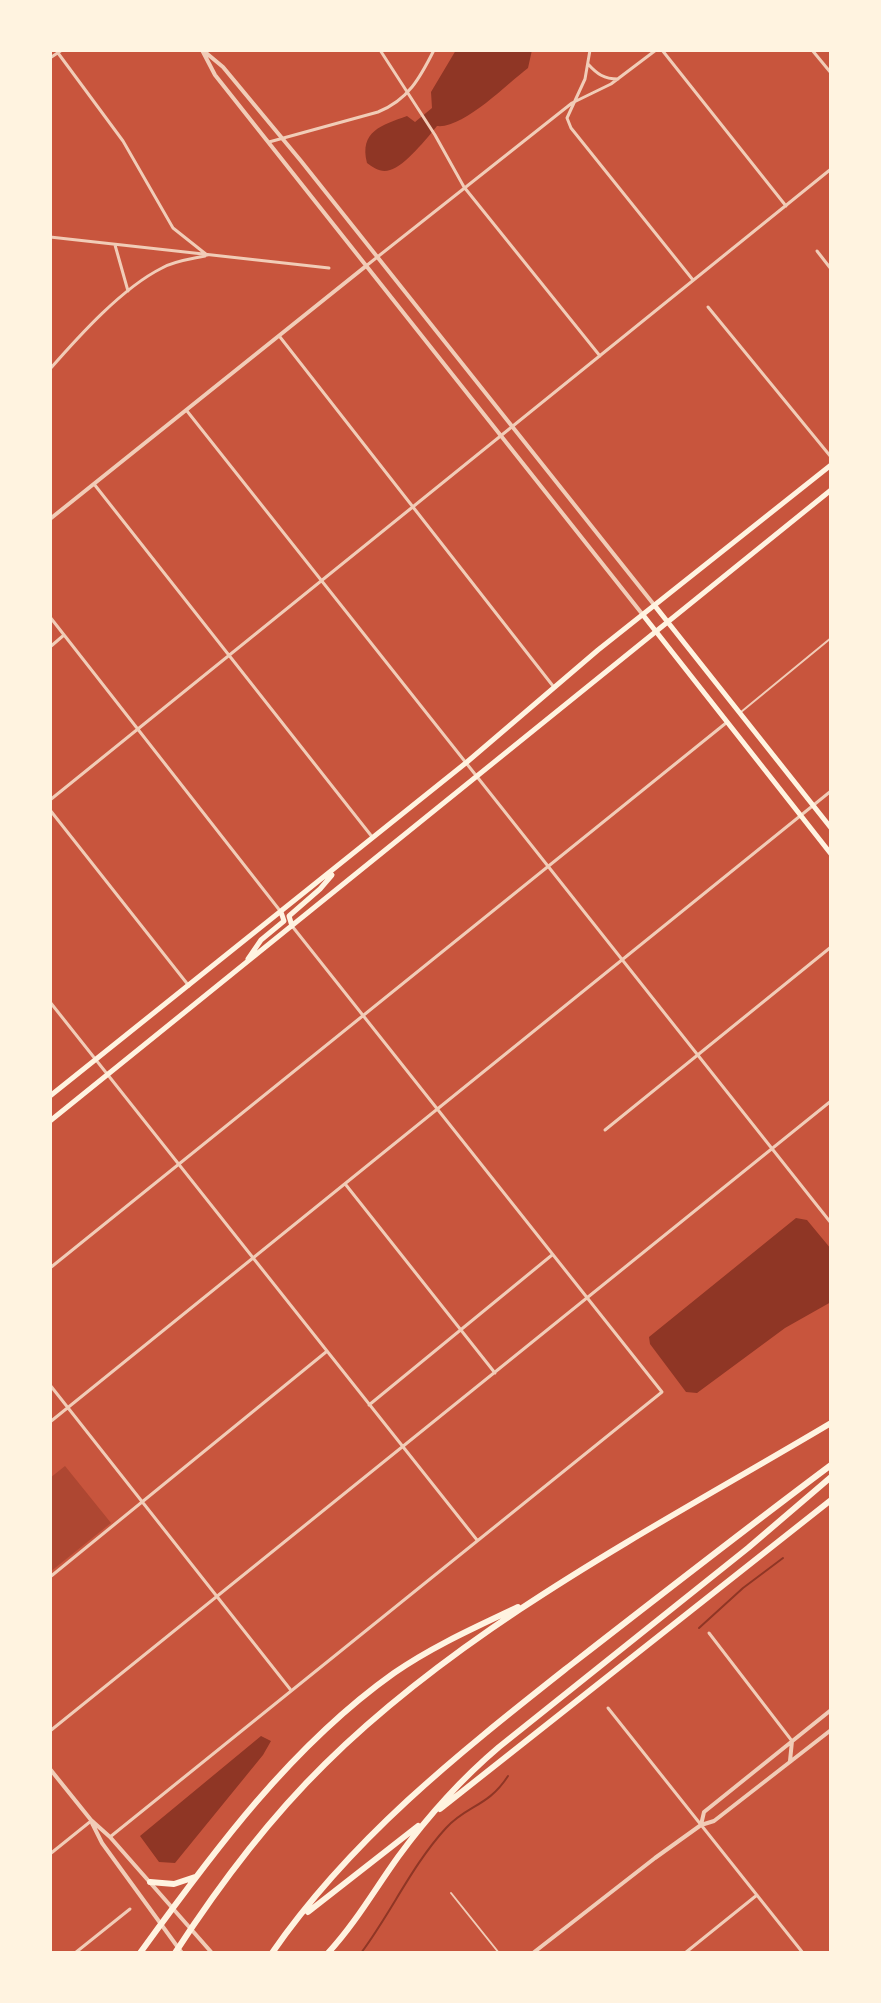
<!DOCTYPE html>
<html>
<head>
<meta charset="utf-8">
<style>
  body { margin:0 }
  #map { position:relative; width:881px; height:2003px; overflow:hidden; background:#c8553d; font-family:Inter,sans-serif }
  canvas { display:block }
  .frame { position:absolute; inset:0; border:52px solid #fff3e0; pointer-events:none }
</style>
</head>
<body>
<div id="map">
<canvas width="881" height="2003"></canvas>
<div class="frame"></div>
</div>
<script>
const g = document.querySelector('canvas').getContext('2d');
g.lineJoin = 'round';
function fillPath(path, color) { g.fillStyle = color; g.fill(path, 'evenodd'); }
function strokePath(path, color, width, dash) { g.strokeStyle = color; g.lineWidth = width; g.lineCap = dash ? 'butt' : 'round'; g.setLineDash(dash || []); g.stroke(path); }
const green = new Path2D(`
  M65 1466 111 1523 50 1572V1478Z`);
const water = new Path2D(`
  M456 50H532L528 68C507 84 463 129 437 126 427 138 405 166 390 170 381 173 374 168 367 163 359 131 382 125 407 116L415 122 432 108 431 92Z
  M796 1218 807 1220 831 1249V1302L785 1328 697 1393 686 1392 650 1344 649 1337Z
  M261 1736 271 1741 263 1755 175 1863 159 1862 140 1836Z`);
const stream = new Path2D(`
  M699 1628 743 1588 783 1558
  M361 1953C391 1913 412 1865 446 1828 467 1805 488 1807 508 1776`);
const service = new Path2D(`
  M741 712 831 638
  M451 1893 499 1953`);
const minor = new Path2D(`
  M380 50 435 135 464 187 600 356
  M590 50 585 79 567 118 571 128 693 280
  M662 50 786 206
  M812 50 831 73
  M58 53 123 141 173 228 207 255
  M50 58 62 50
  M588 64C597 74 604 79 618 79
  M269 142 378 112C408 100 420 78 434 50
  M50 237 329 268
  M115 245 128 291
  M817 251 831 269
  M366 266 572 103 611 84 656 50
  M708 307 831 457
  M280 337 553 686
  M50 369C79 336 122 288 162 268 174 261 191 259 205 256
  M187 411 831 1223
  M94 484 373 838
  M50 617 281 912
  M50 647 64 635
  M50 800 831 169
  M50 810 189 986
  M50 1002 477 1540
  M605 1130 831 947
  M346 1185 495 1373
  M50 1268 726 723
  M50 1385 290 1689
  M369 1405 552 1255
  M50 1422 831 791
  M50 1577 326 1352
  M709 1633 792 1741
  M608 1708 803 1953
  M50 1731 831 1101
  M110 1837 662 1392 292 926
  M50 1854 91 1821
  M75 1953 130 1909
  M685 1953 757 1895`);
const tertiary = new Path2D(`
  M202 50 215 75 643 615
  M205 52 223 67 301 161 655 606
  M50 519 366 266
  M790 1761 792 1741
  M50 1769 91 1820 110 1837 212 1953
  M92 1823 102 1843 182 1953
  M701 1825 704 1812 831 1710
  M533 1953 655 1858 701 1825 714 1821 831 1730`);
const secondary = new Path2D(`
  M655 606 831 828
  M643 615 831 854`);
const primary = new Path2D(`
  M292 926 289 916 320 889 332 875
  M248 959 261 940 284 921 281 912
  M50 1096 467 762 598 650 831 465
  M50 1121 831 490`);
const motorway = new Path2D(`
  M440 1809 831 1500
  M150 1882 174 1884 195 1877
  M308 1912 418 1826
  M140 1953C213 1852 291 1746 394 1673 433 1646 476 1627 518 1607
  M175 1953C219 1885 268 1820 325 1764 469 1622 658 1526 831 1423
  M272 1953C353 1836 462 1751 572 1664 658 1597 744 1530 831 1465
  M328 1953C355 1924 375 1889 398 1857 428 1816 460 1780 499 1747L748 1548 831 1477`);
fillPath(green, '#ae4732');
fillPath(water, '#8f3625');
strokePath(stream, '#8f3625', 2);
strokePath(service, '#f1ccb7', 2);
strokePath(minor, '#f1ccb7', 3);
strokePath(tertiary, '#f1ccb7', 4);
strokePath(secondary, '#fff3e0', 5);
strokePath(primary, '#fff3e0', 5);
strokePath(motorway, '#fff3e0', 6);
</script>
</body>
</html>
